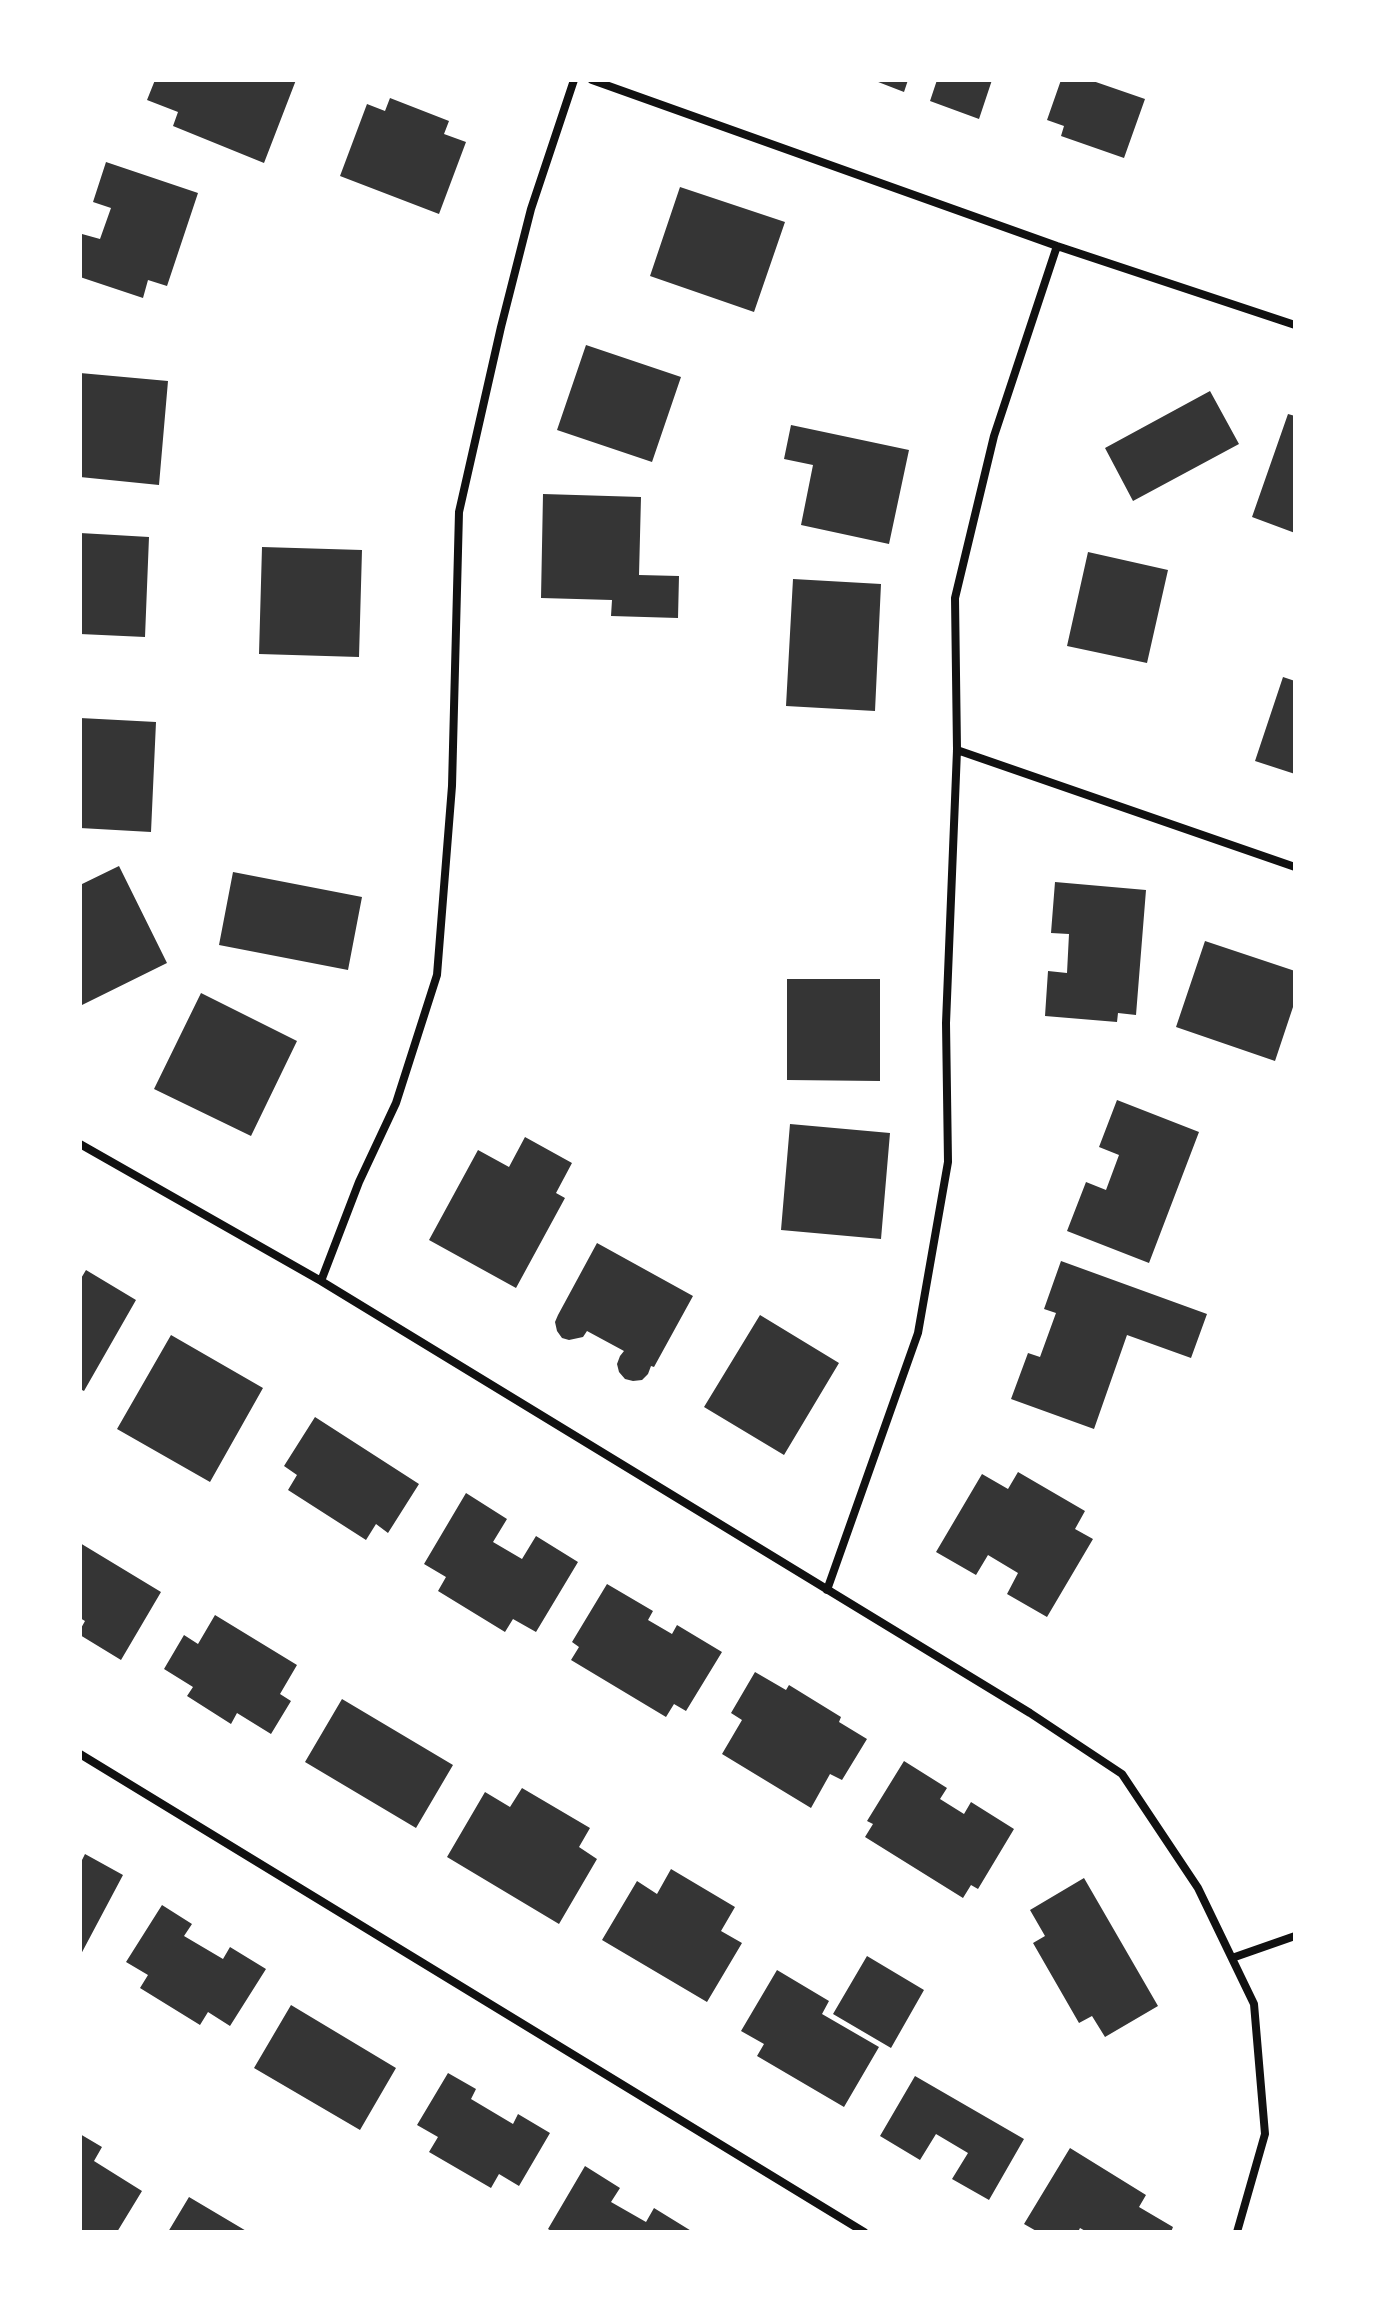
<!DOCTYPE html>
<html>
<head>
<meta charset="utf-8">
<style>
  body { margin:0 }
  #map { position:relative; width:1375px; height:2312px; overflow:hidden; background:#fff; font-family:Mulish,sans-serif }
  canvas { display:block }
  .frame { position:absolute; inset:0; border:82px solid #fff; pointer-events:none }
</style>
</head>
<body>
<div id="map">
<canvas width="1375" height="2312"></canvas>
<div class="frame"></div>
</div>
<script>
const g = document.querySelector('canvas').getContext('2d');
g.lineJoin = 'round';
function fillPath(path, color) { g.fillStyle = color; g.fill(path, 'evenodd'); }
function strokePath(path, color, width, dash) { g.strokeStyle = color; g.lineWidth = width; g.lineCap = dash ? 'butt' : 'round'; g.setLineDash(dash || []); g.stroke(path); }
const building = new Path2D(`
  M155 80H296L264 163 173 126 178 112 147 100Z
  M873 80H908L904 92Z
  M937 80H992L979 119 930 101Z
  M1061 80H1090L1145 99 1124 158 1061 136 1064 126 1047 120Z
  M390 98 449 121 444 134 466 142 439 214 340 176 367 104 385 111Z
  M106 162 198 193 167 286 148 280 143 298 80 277V240L82 234 100 239 111 208 93 202Z
  M680 187 785 222 754 312 650 276Z
  M586 345 681 377 652 462 557 430Z
  M80 373 168 381 159 485 80 477Z
  M1210 391 1239 444 1133 501 1105 448Z
  M1288 414 1295 416V533L1252 517Z
  M791 425 909 450 889 544 801 525 813 465 784 459Z
  M543 494 641 497 639 575 679 576 678 618 611 616 612 600 541 598Z
  M80 533 149 537 145 637 80 634Z
  M262 547 362 550 359 657 259 654Z
  M1088 552 1168 570 1147 663 1067 646Z
  M793 579 881 584 875 711 786 706Z
  M1283 677 1295 681V774L1255 761Z
  M80 718 156 722 151 832 80 828Z
  M119 866 167 963 82 1005 80 1000V885Z
  M233 872 362 897 348 970 219 945Z
  M1055 882 1146 890 1136 1015 1118 1013 1117 1022 1045 1016 1048 971 1067 973 1069 934 1051 933Z
  M1205 941 1295 971V1001L1275 1061 1176 1027Z
  M787 979H880V1081L787 1080Z
  M201 993 297 1041 251 1136 154 1089Z
  M1117 1100 1199 1132 1149 1263 1067 1231 1086 1182 1106 1190 1119 1155 1099 1147Z
  M790 1124 890 1133 881 1239 781 1230Z
  M525 1137 572 1163 556 1193 565 1198 516 1288 429 1240 478 1150 509 1167Z
  M597 1243 693 1296 654 1367 651 1366 648 1374 642 1380 633 1381 625 1379 619 1372 617 1364 620 1356 624 1351 587 1331 583 1337 569 1340 562 1338 557 1331 555 1322 558 1315Z
  M1061 1261 1207 1314 1191 1358 1127 1335 1094 1429 1011 1399 1028 1353 1040 1357 1056 1313 1044 1309Z
  M86 1270 136 1300 84 1391 80 1389V1280Z
  M760 1315 839 1363 784 1455 704 1407Z
  M171 1335 263 1388 210 1482 117 1429Z
  M315 1417 419 1484 388 1533 376 1524 366 1540 288 1490 297 1475 284 1466Z
  M1018 1472 1085 1511 1075 1529 1093 1539 1047 1617 1007 1594 1018 1573 988 1555 976 1575 936 1552 982 1474 1008 1489Z
  M466 1493 507 1519 493 1542 522 1559 536 1536 578 1562 536 1632 513 1619 505 1632 438 1591 446 1577 424 1564Z
  M80 1543 161 1592 121 1660 80 1635V1630L85 1621 80 1618Z
  M607 1584 653 1611 648 1620 672 1634 677 1625 722 1652 686 1711 674 1704 666 1717 571 1660 579 1647 572 1642Z
  M215 1615 297 1665 280 1694 291 1701 271 1734 237 1713 231 1724 187 1696 193 1687 164 1669 184 1635 198 1644Z
  M755 1672 786 1690 789 1685 841 1717 839 1722 867 1739 842 1780 830 1774 811 1808 722 1754 742 1720 731 1713Z
  M342 1699 453 1765 416 1828 305 1762Z
  M904 1761 947 1788 940 1799 964 1814 971 1802 1014 1829 978 1889 971 1885 963 1898 865 1837 873 1824 867 1821Z
  M522 1788 590 1828 579 1847 597 1859 559 1924 447 1857 485 1792 510 1807Z
  M85 1854 123 1875 80 1956V1864Z
  M671 1869 735 1907 721 1931 742 1943 707 2002 602 1940 637 1881 657 1894Z
  M1084 1878 1158 2006 1105 2037 1092 2016 1079 2023 1033 1943 1045 1936 1030 1910Z
  M162 1905 192 1924 184 1936 223 1959 230 1947 266 1969 230 2026 208 2012 200 2025 140 1988 148 1975 126 1962Z
  M867 1956 924 1990 891 2048 833 2014Z
  M777 1970 829 2001 822 2014 879 2047 844 2107 757 2056 764 2044 741 2031Z
  M291 2005 396 2068 360 2130 254 2068Z
  M448 2073 476 2089 471 2099 513 2124 518 2114 550 2133 519 2186 499 2174 491 2188 429 2152 438 2137 417 2125Z
  M915 2076 1024 2139 989 2200 952 2179 968 2153 936 2134 920 2160 880 2136Z
  M80 2134 102 2147 94 2161 142 2191 117 2232H80Z
  M1070 2148 1146 2195 1139 2207 1173 2227 1171 2232H1087L1080 2228 1078 2232H1038L1024 2224Z
  M585 2166 620 2188 611 2202 646 2222 654 2208 693 2232H553L548 2229Z
  M189 2197 248 2232H168Z`);
const minor = new Path2D(`
  M592 80 1057 246 1295 325
  M957 750 1295 867
  M80 1144 321 1281 1030 1713 1122 1774 1198 1888 1254 2004 1265 2134 1237 2232
  M321 1281 359 1182 396 1103 437 975 452 786 459 512 501 327 531 209 574 80
  M827 1590 918 1333 948 1162 946 1023 957 750 955 598 994 436 1057 246
  M80 1754 864 2232
  M1232 1958 1295 1936`);
fillPath(building, '#353535');
strokePath(minor, '#111', 8);
</script>
</body>
</html>
